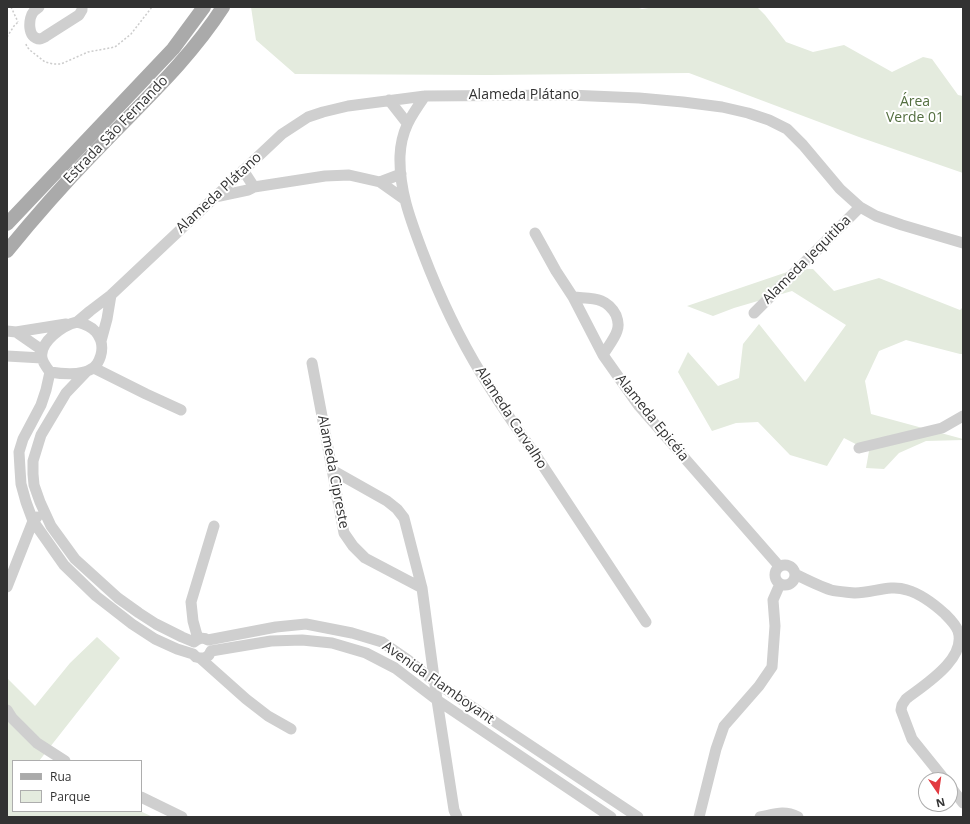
<!DOCTYPE html>
<html>
<head>
<meta charset="utf-8">
<style>
  body { margin:0 }
  #map { position:relative; width:970px; height:824px; overflow:hidden; background:#fff; font-family:"Open Sans",sans-serif }
  canvas { display:block }
  .frame { position:absolute; inset:0; border:8px solid #323232; pointer-events:none }
  .legend { position:absolute; left:12px; top:760px; width:130px; height:52px; box-sizing:border-box; background:#fff; border:1px solid #adadad; margin:0; padding:5px 7px; list-style:none; font-size:12px; color:#323232 }
  .legend li { display:flex; align-items:center; gap:8px; height:20px }
  .legend b { width:20px; border:1px solid #adadad }
  .north { position:absolute; left:918px; top:772px; width:40px; height:40px; box-sizing:border-box; background:#fff; border:1px solid #adadad; border-radius:50%; rotate:167deg; font-size:11px; font-weight:700; line-height:16px; text-align:center; color:#323232 }
  .north::after { content:''; display:block; margin:auto; width:14px; height:18px; background:#e23a40; clip-path:polygon(50% 0,100% 100%,50% 72%,0 100%) }
</style>
</head>
<body>
<div id="map">
<canvas width="970" height="824"></canvas>
<div class="frame"></div>
<ul class="legend">
<li><b style="height:5px;background:#aaa"></b>Rua</li>
<li><b style="height:11px;background:#e4ebde"></b>Parque</li>
</ul>
<div class="north">N</div>
</div>
<script>
const g = document.querySelector('canvas').getContext('2d');
g.lineJoin = 'round';
function fillPath(path, color) { g.fillStyle = color; g.fill(path, 'evenodd'); }
function strokePath(path, color, width, dash) { g.strokeStyle = color; g.lineWidth = width; g.lineCap = dash ? 'butt' : 'round'; g.setLineDash(dash || []); g.stroke(path); }
function drawText(font, color, halo, rows, align = 'center') {
  g.font = font + ' "Open Sans",sans-serif'; g.lineWidth = 4; g.setLineDash([]); g.textBaseline = 'middle'; g.strokeStyle = halo; g.fillStyle = color; for (const [text, x, y, turn = 0] of rows) {
    g.save(); g.translate(x, y); g.rotate((+turn || 0) * Math.PI / 180); g.textAlign = isNaN(turn) ? turn : align; if (halo) g.strokeText(text, 0, 0); g.fillText(text, 0, 0); g.restore();
  }
}
const green = new Path2D(`
  M251 7H636L642 9 655 7H757L765 15 786 42 813 52 844 45 892 72 923 57 932 59 958 95 963 96V173L859 137 689 73 489 75 295 74 256 40Z
  M796 269H813L834 291 879 278 960 310 963 307V354H960L906 340 879 351 865 381 871 414 963 439V440L926 441 899 453 884 469 866 468 869 451 844 438 827 466 790 455 758 422 736 423 712 431 678 372 688 352 718 386 739 378 743 344 759 324 805 382 846 325 792 291 734 308 713 316 687 306Z
  M97 637 120 658 39 761H13V811H140L153 817H7V678L35 706 70 663Z`);
const path = new Path2D(`
  M11 7 18 22
  M7 37 14 26 18 22 19 23
  M26 44 27 47 31 51 45 62 53 64H61L88 52 115 47 131 34 152 7`);
const minor = new Path2D(`
  M39 7C38 8 35 10 34 11 28 18 27 39 40 39 41 39 45 37 46 36L79 15 82 10V7
  M425 96C411 116 401 130 400 156 399 191 411 221 423 253 439 295 458 336 482 375 500 405 521 434 541 463 576 516 611 569 646 622
  M389 100 407 123
  M243 170 254 187
  M380 182 401 174
  M215 197 248 190 254 187 325 176 349 175 380 182 404 199
  M535 233 556 271 573 297 603 355 639 406 779 566
  M573 297C591 299 606 296 616 315 618 320 619 326 617 331 615 338 607 348 603 355
  M754 313 860 207
  M77 322 90 311 111 295 282 134 308 117 323 112 348 106 425 96 569 95 639 98 683 102 722 107 748 113 769 120 787 129 803 145 840 189 860 207 876 216 902 225 963 243
  M77 322C84 324 91 326 96 332 104 342 103 354 97 364 95 366 95 367 93 368 82 376 62 374 50 372 47 368 43 363 42 358 39 342 63 325 77 322Z
  M7 331 16 332 66 324
  M16 332 42 350
  M101 341 107 319 111 295
  M7 356 42 358
  M312 363 344 533 353 546 365 558 422 588
  M94 368 146 394 181 410
  M87 371 66 393 41 435 33 461V474L34 485 40 502 51 526 75 559 118 598 139 613 156 624 182 637 194 642
  M50 372 46 390 41 405 23 439 19 452 20 469 21 484 26 502 33 521 64 565 96 596 132 624 155 639 177 649 193 654 196 657 200 658H205L209 655 211 651 271 641 302 640 332 643 366 653 395 668 437 700 611 817
  M859 448 942 428 963 416
  M332 470 387 501 397 509 404 518 422 588 437 700 454 810 457 817
  M775 575a10 10 0 1 1 20 0a10 10 0 1 1-20 0Z
  M795 574C807 580 819 586 831 590 838 592 848 592 855 593 873 593 890 584 907 590 921 594 934 604 945 614 950 619 956 625 958 631 967 659 924 685 906 699L902 705 901 710 912 739 945 780
  M7 587 33 521 37 517
  M198 639 193 621 191 602 214 526
  M194 642C199 638 203 637 208 640L276 627 306 624 352 633 382 642 408 660 435 682 638 817
  M200 658 246 699 268 716 291 729
  M7 710 12 718 37 743 65 761
  M950 786 963 803
  M141 797 182 817
  M699 817 716 749 724 726 759 686 772 667 775 626 773 600 780 584
  M760 817C775 814 784 810 798 817`);
const major = new Path2D(`
  M7 224 173 49 204 7
  M7 251C34 218 62 186 92 155 137 107 187 63 223 7`);
const streetNames = [
  ["Alameda Plátano",524,95],
  ["Estrada São Fernando",116,130,-46],
  ["Alameda Plátano",219,193,-43],
  ["Alameda Jequitiba",807,260,-45],
  ["Alameda Carvalho",511,418,57],
  ["Alameda Epicéia",652,418,51],
  ["Alameda Cipreste",333,472,79],
  ["Avenida Flamboyant",438,683,35]
];
const parkNames = [
  ["Área",915,102],
  ["Verde 01",915,118]
];
fillPath(green, '#e4ebde');
strokePath(path, '#ccc', 1.5, [2, 2]);
strokePath(minor, '#cfcfcf', 11);
strokePath(major, '#aaa', 14);
drawText('14px', '#323232', '#fff', streetNames);
drawText('14px', '#536e3f', '#fff', parkNames);
</script>
</body>
</html>
